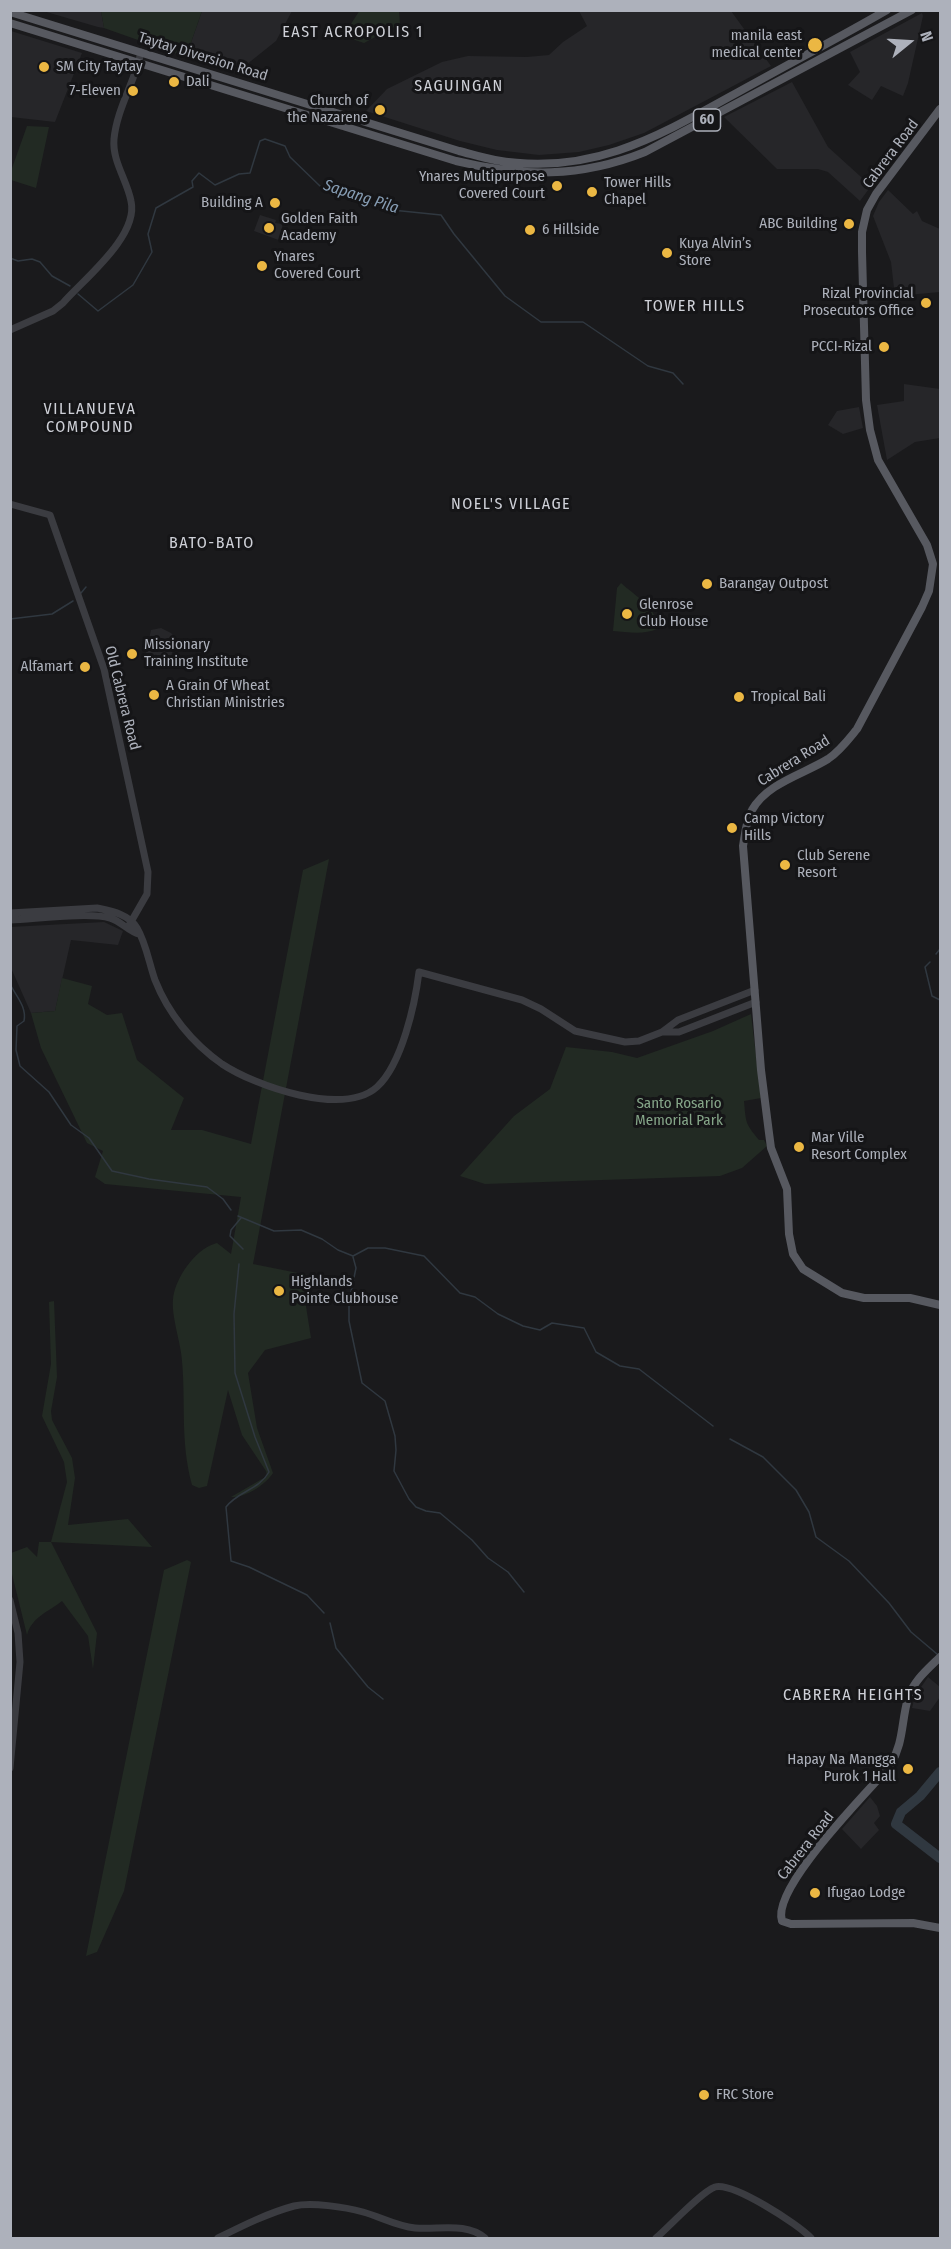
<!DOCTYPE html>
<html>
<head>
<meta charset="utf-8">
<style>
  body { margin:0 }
  #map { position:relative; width:951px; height:2249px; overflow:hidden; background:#1a1a1c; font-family:"Fira Sans Condensed",sans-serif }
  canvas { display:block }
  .frame { position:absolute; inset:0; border:12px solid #adb1bb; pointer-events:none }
  .north { position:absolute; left:879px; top:12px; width:60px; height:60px; -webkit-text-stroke:4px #151517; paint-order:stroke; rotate:72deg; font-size:16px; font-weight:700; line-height:24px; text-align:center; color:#adb1bb }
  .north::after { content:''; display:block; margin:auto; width:21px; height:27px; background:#adb1bb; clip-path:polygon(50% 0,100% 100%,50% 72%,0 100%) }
</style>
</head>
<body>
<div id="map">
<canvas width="951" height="2249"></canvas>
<div class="frame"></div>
<div class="north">N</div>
</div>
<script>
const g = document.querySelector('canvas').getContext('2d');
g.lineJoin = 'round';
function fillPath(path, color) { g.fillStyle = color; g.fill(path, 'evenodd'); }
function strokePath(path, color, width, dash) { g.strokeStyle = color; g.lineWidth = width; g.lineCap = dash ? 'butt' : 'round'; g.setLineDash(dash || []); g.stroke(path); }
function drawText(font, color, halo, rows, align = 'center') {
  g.font = font + ' "Fira Sans Condensed",sans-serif'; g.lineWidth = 6; g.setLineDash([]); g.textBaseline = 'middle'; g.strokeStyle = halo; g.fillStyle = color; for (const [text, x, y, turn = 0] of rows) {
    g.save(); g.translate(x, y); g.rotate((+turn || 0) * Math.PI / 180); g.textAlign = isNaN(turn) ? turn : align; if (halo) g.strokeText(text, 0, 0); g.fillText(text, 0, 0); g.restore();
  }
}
const built = new Path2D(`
  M43 11H101L104 28 98 27Z
  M202 11V10L292 11 276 41 236 73 186 57Z
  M579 11H731L771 66 644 133 609 145 579 152 539 155 497 150 460 141 366 111 387 89 442 62 468 56 527 57 549 55 563 42 587 26Z
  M922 13 923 16 908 83 903 96 881 86 872 100 848 85 860 72 850 52Z
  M11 31 82 53 55 122 11 117Z
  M792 82 828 147 871 186 860 201 828 172 818 169H777L724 117Z
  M888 190 913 214 917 211 922 221 940 229V292L907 295 894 288 891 262 873 216 879 202Z
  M260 215 276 220 275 223 282 224 284 242 254 231Z
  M904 384 940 389V438L915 442 887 460 877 405 904 401Z
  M859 407 863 428 843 434 828 425 837 411Z
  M161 628 171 633 176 639 169 664 159 667 148 662 146 653 151 630Z
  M104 922 123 931 118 945 71 940 55 1011 31 1013 11 968 10 927Z
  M928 1677 940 1687V1697L930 1711 912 1708 915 1696Z
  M870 1797 877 1806 880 1816 874 1823 879 1830 861 1849 842 1829Z`);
const green = new Path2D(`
  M360 10 399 11 400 24 364 43 343 36Z
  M101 11V10L202 11 186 57 104 28Z
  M27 126 49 127 36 188 11 180V171Z
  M621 583C634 595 660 610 657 629 644 635 627 632 613 631L617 588Z
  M329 859 253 1264 308 1275 305 1300 311 1338 265 1350 248 1373 257 1428 273 1473C266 1484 246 1498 231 1497L267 1476 266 1471 242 1435 228 1390 207 1486 199 1488 192 1485C180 1440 186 1406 182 1361 181 1341 169 1312 174 1293 179 1273 197 1248 217 1243L231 1254 241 1197 105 1184 95 1177 103 1151 87 1143 41 1048 31 1013 55 1011 62 978 92 986 88 1004 107 1015 122 1013 137 1060 184 1098 171 1130H202L251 1144 303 870Z
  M751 1014 761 1098 744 1101C746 1123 745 1123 759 1140H764L767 1146 742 1168 720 1176 485 1184 460 1176 514 1116 550 1089 566 1047 612 1052 637 1058 713 1031Z
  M54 1301 57 1377 51 1411 52 1420 72 1458 75 1478 68 1525 128 1519 152 1547 51 1542 97 1633 93 1669 88 1636 62 1601C48 1612 32 1617 27 1635L11 1570V1553L27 1547 37 1557 39 1542H51L67 1482 64 1462 42 1416 51 1364 49 1302Z
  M187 1560 191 1562 124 1891 97 1952 86 1956 164 1570Z`);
const stream = new Path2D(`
  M10 258 18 261 32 259 40 262 52 276 70 286
  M78 294 98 311 133 285 152 252 148 234 156 208 193 187 192 181 199 173 215 185 239 174 250 173 260 141 265 139 285 146 290 157 321 187 392 210 441 215 454 234 505 296 541 322H583L648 366 673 373 683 384
  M81 593 86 587
  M10 619 52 614 73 601
  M936 954 940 949
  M930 962 925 967 932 996 940 1000
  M10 984C16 996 27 1007 24 1021L17 1026 16 1050 20 1066 49 1092 71 1125 89 1138 112 1171 149 1179 207 1187 223 1199 231 1210
  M238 1216 274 1231 301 1230 322 1239 338 1250 353 1256 368 1248H385L424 1256 460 1293 475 1297 498 1314 523 1326 540 1330 552 1323 584 1328 596 1352 620 1366 639 1369 713 1426
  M241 1218 231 1230 230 1236 243 1249
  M353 1257 356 1268 349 1302V1321L362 1383 385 1401 395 1436 396 1450 394 1471 409 1499 416 1507 426 1511 440 1513 472 1540 488 1558 508 1572 524 1592
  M239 1264 234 1314 235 1373 255 1437 269 1472C259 1490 238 1491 226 1507L231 1561 249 1567 307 1595 324 1613
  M730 1439 763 1457 796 1490 809 1512 816 1537 849 1561 889 1603 911 1632 937 1654
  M330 1623 336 1648 368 1687 383 1699`);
const river = new Path2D(`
  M940 1772 920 1796 901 1812 896 1824 940 1858`);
const minor = new Path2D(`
  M10 330 53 311 63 303C84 279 139 236 131 201 127 180 112 161 114 139 117 108 135 82 141 52
  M10 504 50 515 104 669 148 872 147 894 128 927
  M10 913 97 908C111 911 129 914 137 928 146 943 149 963 155 980 168 1013 192 1043 222 1064 255 1086 343 1117 377 1087 402 1064 415 1004 419 972L522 1000 541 1009 575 1031 625 1042 639 1041 662 1032 678 1020 755 990
  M10 920C36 919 88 912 110 918 121 921 129 932 139 934
  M662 1032H679L756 1002
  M10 1600 18 1633 20 1662 10 1768
  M218 2238C242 2226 268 2213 294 2206 311 2202 345 2207 363 2212 381 2217 396 2226 415 2228 439 2230 466 2222 485 2238
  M656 2238C669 2227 701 2192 715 2187 733 2182 798 2224 811 2238`);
const major = new Path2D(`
  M10 12 459 151C471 154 483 158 495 160 596 178 667 131 751 85 796 60 842 36 887 10
  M10 23 456 161C523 177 580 178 645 152L912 10
  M940 109 876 194 867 210 862 232V252L866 400 870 430 878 460 927 545 933 564 929 591 922 607 857 729C848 740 840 751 828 759 804 774 767 783 752 810 746 820 745 834 743 846L761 1070 769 1133 771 1148 787 1189 789 1234 793 1254 803 1269 842 1293 864 1298H910L940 1305
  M940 1657C928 1669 914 1680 908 1698 901 1723 904 1742 890 1766 867 1793 771 1888 782 1921L791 1924 913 1923 940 1928`);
const markers = [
  [815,45,8,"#ebb743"],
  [44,67,6,"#ebb743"],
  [174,82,6,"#ebb743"],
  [133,91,6,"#ebb743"],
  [380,110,6,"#ebb743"],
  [557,186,6,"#ebb743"],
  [592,192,6,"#ebb743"],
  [275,203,6,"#ebb743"],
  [849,224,6,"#ebb743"],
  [269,228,6,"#ebb743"],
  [530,230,6,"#ebb743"],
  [667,253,6,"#ebb743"],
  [262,266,6,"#ebb743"],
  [926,303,6,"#ebb743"],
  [884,347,6,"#ebb743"],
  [707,584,6,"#ebb743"],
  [627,614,6,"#ebb743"],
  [132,654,6,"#ebb743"],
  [85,667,6,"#ebb743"],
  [154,695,6,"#ebb743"],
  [739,697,6,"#ebb743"],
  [732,828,6,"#ebb743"],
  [785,865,6,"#ebb743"],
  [799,1147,6,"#ebb743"],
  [279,1291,6,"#ebb743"],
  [908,1769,6,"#ebb743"],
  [815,1893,6,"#ebb743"],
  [704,2095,6,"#ebb743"]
];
const shields = [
  [707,120,27]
];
const shieldNames = [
  ["60",707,120]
];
const poiNames = [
  ["manila east",802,36,"right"],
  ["medical center",802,53,"right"],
  ["SM City Taytay",56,67],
  ["Dali",186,82],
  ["7-Eleven",121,91,"right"],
  ["Church of",368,101,"right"],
  ["the Nazarene",368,118,"right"],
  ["Ynares Multipurpose",545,177,"right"],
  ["Covered Court",545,194,"right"],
  ["Tower Hills",604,183],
  ["Chapel",604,200],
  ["Building A",263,203,"right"],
  ["Golden Faith",281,219],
  ["Academy",281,236],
  ["ABC Building",837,224,"right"],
  ["6 Hillside",542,230],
  ["Kuya Alvin’s",679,244],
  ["Store",679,261],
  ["Ynares",274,257],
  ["Covered Court",274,274],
  ["Rizal Provincial",914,294,"right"],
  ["Prosecutors Office",914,311,"right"],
  ["PCCI-Rizal",872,347,"right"],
  ["Barangay Outpost",719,584],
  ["Glenrose",639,605],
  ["Club House",639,622],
  ["Missionary",144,645],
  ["Training Institute",144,662],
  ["Alfamart",73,667,"right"],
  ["A Grain Of Wheat",166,686],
  ["Christian Ministries",166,703],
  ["Tropical Bali",751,697],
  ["Camp Victory",744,819],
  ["Hills",744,836],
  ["Club Serene",797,856],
  ["Resort",797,873],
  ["Mar Ville",811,1138],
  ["Resort Complex",811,1155],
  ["Highlands",291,1282],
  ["Pointe Clubhouse",291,1299],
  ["Hapay Na Mangga",896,1760,"right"],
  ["Purok 1 Hall",896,1777,"right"],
  ["Ifugao Lodge",827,1893],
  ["FRC Store",716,2095]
];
const streetNames = [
  ["Taytay Diversion Road",203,57,17],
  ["Cabrera Road",891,154,-53],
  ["Old Cabrera Road",122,698,76],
  ["Cabrera Road",794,761,-32],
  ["Cabrera Road",806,1846,-52]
];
const parkNames = [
  ["Santo Rosario",679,1104],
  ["Memorial Park",679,1121]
];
const neighbourhoodNames = [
  ["EAST ACROPOLIS 1",353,33],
  ["SAGUINGAN",459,87],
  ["TOWER HILLS",695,307],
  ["VILLANUEVA",90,410],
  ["COMPOUND",90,428],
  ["NOEL'S VILLAGE",511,505],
  ["BATO-BATO",212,544],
  ["CABRERA HEIGHTS",853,1696]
];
const waterNames = [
  ["Sapang Pila",361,197,18]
];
fillPath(built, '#262629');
fillPath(green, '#222a23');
strokePath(stream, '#303840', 1.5);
strokePath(river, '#303840', 10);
strokePath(minor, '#3b3c41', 7);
strokePath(major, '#575960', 8);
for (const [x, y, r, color] of markers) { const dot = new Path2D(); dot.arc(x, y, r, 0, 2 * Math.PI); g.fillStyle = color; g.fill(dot); strokePath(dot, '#151517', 2); }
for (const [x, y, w] of shields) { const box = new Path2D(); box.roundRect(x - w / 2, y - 11, w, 22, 4.5); g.fillStyle = '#151517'; g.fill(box); strokePath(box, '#adb1bb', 1.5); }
drawText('bold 14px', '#adb1bb', null, shieldNames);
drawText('15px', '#adb1bb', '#151517', poiNames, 'left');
drawText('15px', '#adb1bb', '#151517', streetNames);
drawText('15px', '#85a588', '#151517', parkNames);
g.letterSpacing = '1.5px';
drawText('16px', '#ced0d7', '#151517', neighbourhoodNames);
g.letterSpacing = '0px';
drawText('italic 16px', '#869db4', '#151517', waterNames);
</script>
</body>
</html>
